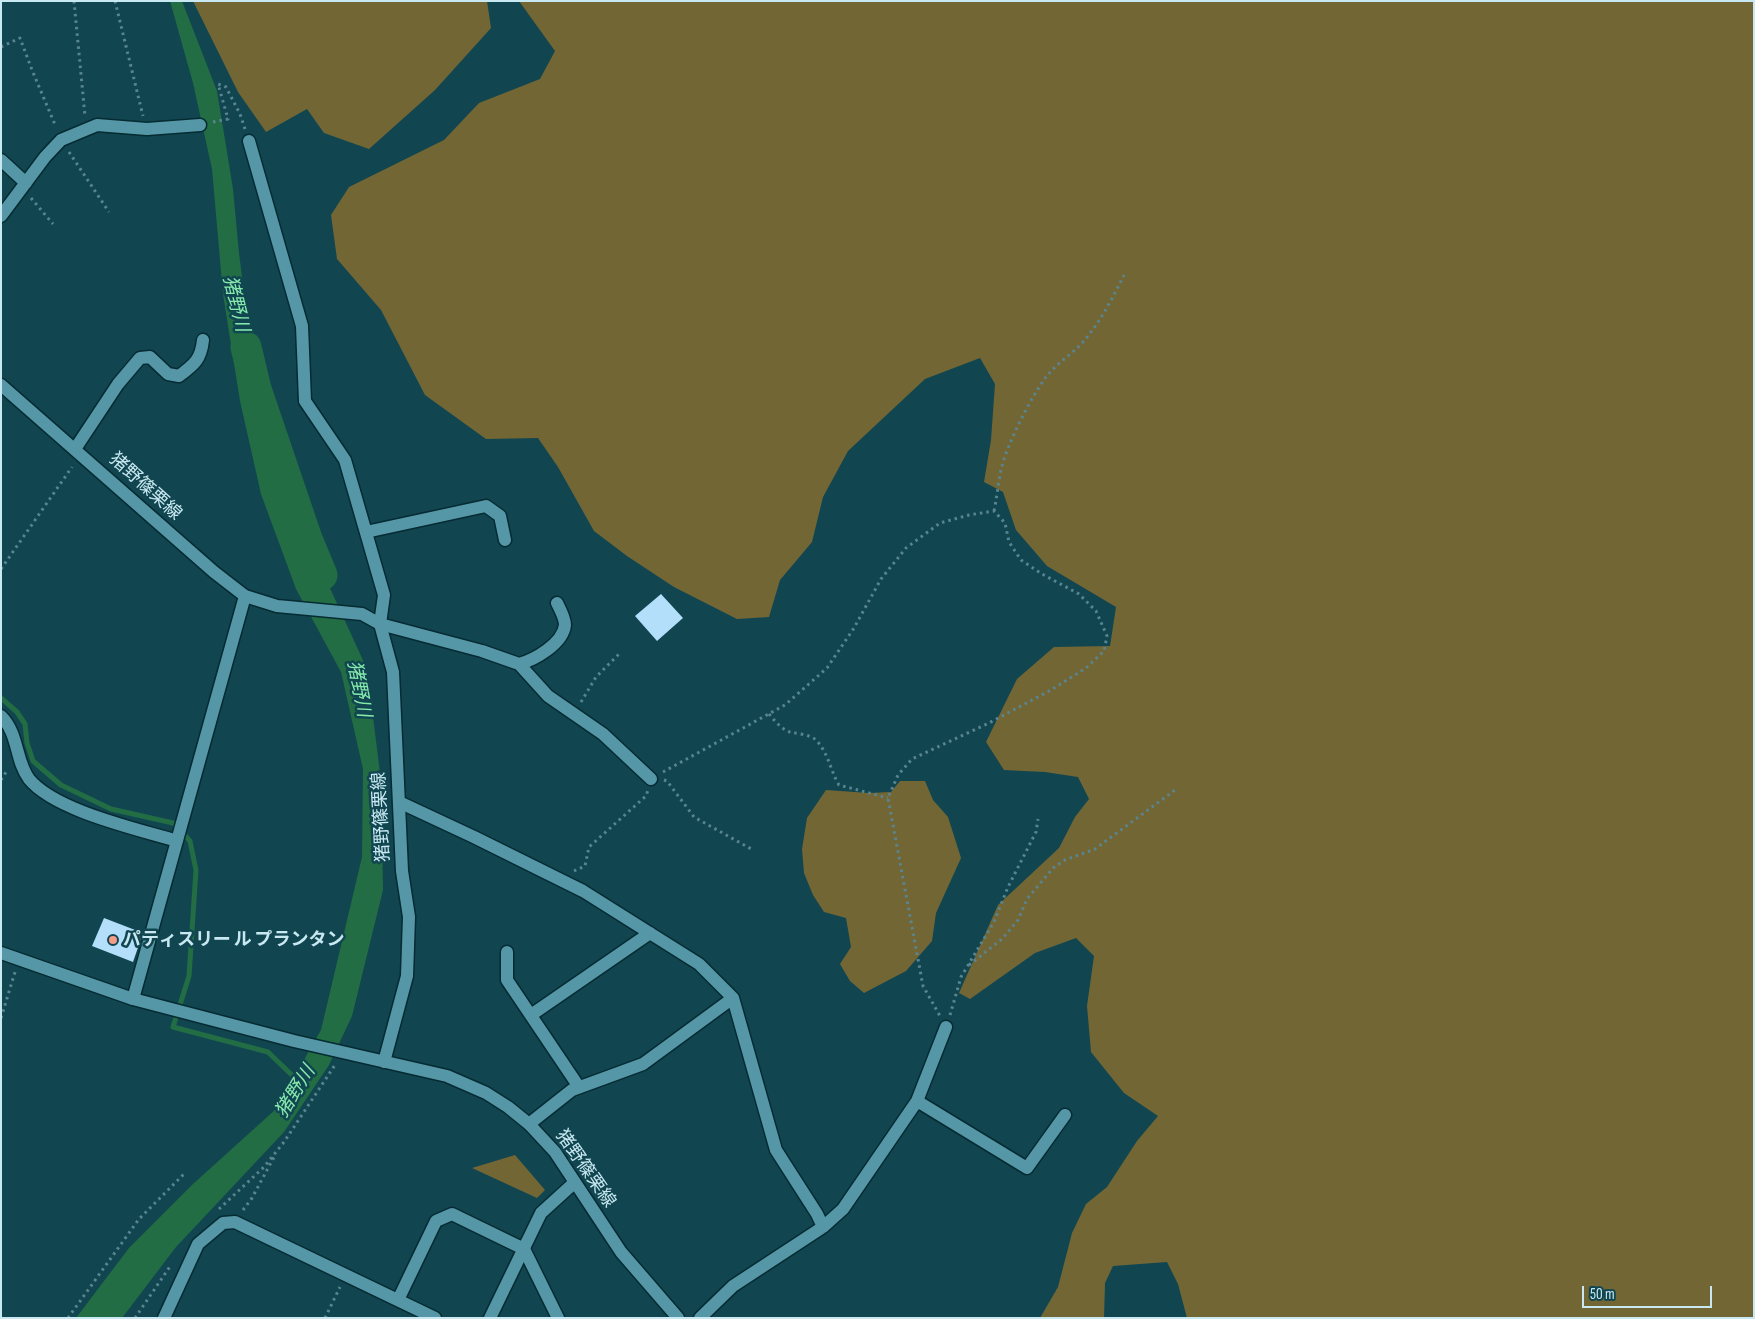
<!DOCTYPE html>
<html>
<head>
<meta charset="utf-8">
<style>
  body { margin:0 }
  #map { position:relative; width:1755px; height:1319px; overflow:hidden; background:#114651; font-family:"Sofia Sans Condensed",sans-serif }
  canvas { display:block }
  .frame { position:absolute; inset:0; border:2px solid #c9e9f2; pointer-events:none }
  .scale { position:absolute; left:1582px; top:1286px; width:130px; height:22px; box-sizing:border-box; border:2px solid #c9e9f2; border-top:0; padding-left:6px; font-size:15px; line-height:18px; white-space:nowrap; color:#c9e9f2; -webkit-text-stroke:4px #114651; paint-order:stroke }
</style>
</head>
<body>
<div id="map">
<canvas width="1755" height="1319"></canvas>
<div class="frame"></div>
<div class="scale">50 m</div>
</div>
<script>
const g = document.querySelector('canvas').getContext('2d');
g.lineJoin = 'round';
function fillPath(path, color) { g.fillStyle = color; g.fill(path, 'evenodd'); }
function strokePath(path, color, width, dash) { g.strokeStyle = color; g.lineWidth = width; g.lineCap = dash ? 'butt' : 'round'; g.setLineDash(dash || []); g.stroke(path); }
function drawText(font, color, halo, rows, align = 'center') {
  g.font = font + ' "Sofia Sans Condensed","Noto Sans JP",sans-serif'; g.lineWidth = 5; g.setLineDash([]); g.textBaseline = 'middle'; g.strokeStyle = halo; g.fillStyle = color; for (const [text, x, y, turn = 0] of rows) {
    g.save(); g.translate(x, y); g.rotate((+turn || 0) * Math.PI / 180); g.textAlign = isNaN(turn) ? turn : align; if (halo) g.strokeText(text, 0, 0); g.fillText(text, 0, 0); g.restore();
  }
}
const green = new Path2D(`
  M193 1H487L491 28 435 90 369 149 324 133 307 109 266 132 238 92Z
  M519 1H1754V1318H1187L1178 1284 1167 1262 1113 1266 1105 1283 1104 1318H1040L1058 1287 1072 1233 1086 1204 1107 1187 1137 1141 1158 1116 1124 1093 1091 1052 1087 1006 1094 956 1076 938 1035 953 970 999 959 993 998 905 1059 848 1075 817 1089 799 1078 777 1045 772 1004 770 986 742 1017 679 1054 647 1110 646 1116 607 1047 566 1016 530 1003 492 984 482 991 440 995 384 980 358 925 379 848 451 823 497 812 542 780 580 769 617 737 619 674 587 627 556 594 531 558 467 538 438 486 439 425 395 381 310 337 259 331 215 349 187 444 140 479 103 540 79 555 51Z
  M900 781H925L933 800 948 817 961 858 936 913 932 941 906 971 864 993 850 981 840 964 851 947 846 918 824 912 813 895 804 873 802 849 807 818 826 790 869 793 891 792Z
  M515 1155 545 1190 537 1198 472 1168Z`);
const water = new Path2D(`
  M170 1H182L217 91 233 189 239 253 256 389 307 538 367 669 381 781 383 890 352 1016 329 1065 284 1132 176 1247 122 1318H76L129 1248 193 1184 276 1109 321 1030 362 857 363 769 341 672 296 589 261 494 240 401 223 294 212 169 193 83Z`);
const stream = new Path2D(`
  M1 698 17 712 25 724 27 743 33 761 61 785 111 809 173 823 190 841 196 870 189 976 173 1027 268 1052 298 1081`);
const river = new Path2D(`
  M246 347 256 389 307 539 322 575`);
const building = new Path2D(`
  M661 594 683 618 657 641 635 616Z
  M104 918 143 933 133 962 92 946Z`);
const path = new Path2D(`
  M74 1 85 116
  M115 1 143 116
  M1 47 20 38 32 70 56 127
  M213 122 228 119 218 84 226 87 240 114 245 129
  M69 152 109 212
  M31 198 53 224
  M994 511C997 497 998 484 1001 470 1006 446 1031 397 1046 377 1056 364 1071 355 1082 343 1100 323 1112 299 1124 275
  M1 569 72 467
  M581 702 596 677 620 653
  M769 714C775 721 781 729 790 732 798 734 809 734 816 740 829 754 830 770 839 785L888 798
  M663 772 785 705 827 668 854 628 881 579 906 548 940 523 969 515 994 511 1005 523 1009 542 1021 560 1042 574 1079 594 1096 611 1107 636 1104 651 1086 668 1051 690 989 723 912 759 898 775 888 798 923 986 940 1016
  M1 780 8 769
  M664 780 667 781 694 817 753 850
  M574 871 585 866 589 847 646 796 648 790
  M969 965 1002 939 1018 920 1027 899 1053 868 1065 860 1095 849 1175 790
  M950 1015 961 977 994 922 1008 887 1036 832 1038 819
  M1 1018 15 972
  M219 1209 264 1167 284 1142 335 1065
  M243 1210 252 1198 274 1157
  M68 1318 139 1219 186 1172
  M135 1318 171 1265
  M325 1318 340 1287`);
const street = new Path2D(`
  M249 141 302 326 305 401 345 460 384 595 380 624 482 651 519 664 548 696 603 734 651 779
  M1 160 26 183
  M1 216 45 157 61 140 97 125 147 129 200 125
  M75 449 118 384 140 358 150 357 168 374 179 376C195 364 201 359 203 340
  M366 532 486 506 500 516 505 540
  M519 664C534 660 563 644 565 625 565 618 560 609 557 603
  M1 716C19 734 15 760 29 779 55 811 138 829 177 841
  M399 802 474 837 583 891 699 964 733 998 776 1150 817 1214 823 1227 733 1286 700 1318
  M507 952V980L579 1087
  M133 999 245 596
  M531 1015 650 933
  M917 1101 1027 1168 1065 1115
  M529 1124 572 1090 643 1064 733 998
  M823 1227 843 1209 917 1101 946 1027
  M398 1300 436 1221 452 1214 524 1249 558 1318
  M164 1318 198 1244 223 1223 235 1222 435 1318`);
const secondary = new Path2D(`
  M1 385 214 572 245 596 277 606 362 614 380 624 393 672 402 871 409 917 407 976 384 1062
  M1 953 133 999 294 1041 447 1076 486 1093 508 1107 529 1124 555 1152 621 1252 678 1318
  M490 1318 541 1213 574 1183`);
const markers = [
  [113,940,5,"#f49e88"]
];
const streetNames = [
  ["猪野篠栗線",145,487,42],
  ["猪野篠栗線",382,817,-93],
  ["猪野篠栗線",585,1169,55]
];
const poiNames = [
  ["パティスリー ル プランタン",123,940]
];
const waterNames = [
  ["猪野川",235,304,76],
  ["猪野川",358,689,79],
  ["猪野川",296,1092,-58]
];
fillPath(green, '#736635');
fillPath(water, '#226d44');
strokePath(stream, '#226d44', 5);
strokePath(river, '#226d44', 31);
fillPath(building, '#b3dffa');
strokePath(street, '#062b32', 15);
strokePath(secondary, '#062b32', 15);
strokePath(path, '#598590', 3, [2.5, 4]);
strokePath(street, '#5597a7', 12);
strokePath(secondary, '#5597a7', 12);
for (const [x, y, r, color] of markers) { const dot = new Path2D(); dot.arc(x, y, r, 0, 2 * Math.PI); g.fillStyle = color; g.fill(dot); strokePath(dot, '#114651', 2); }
drawText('18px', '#c9e9f2', '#114651', streetNames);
drawText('bold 18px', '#c9e9f2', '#114651', poiNames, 'left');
drawText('italic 19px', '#86eaac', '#114651', waterNames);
</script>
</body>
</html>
